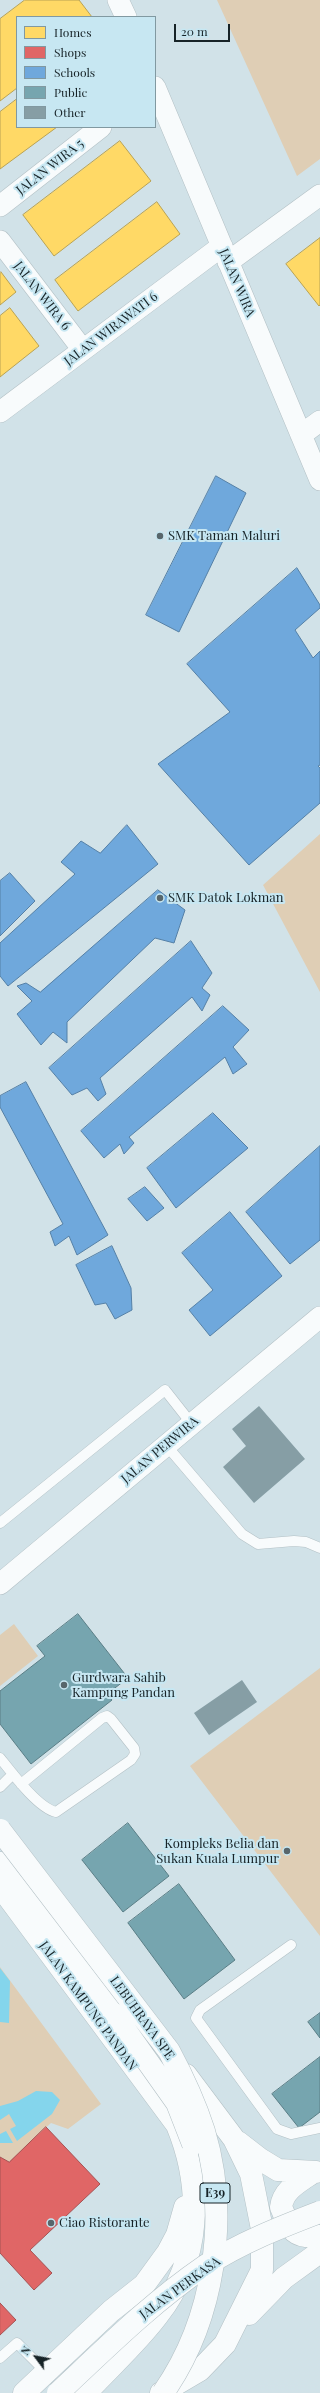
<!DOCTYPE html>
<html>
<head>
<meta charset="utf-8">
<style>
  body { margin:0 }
  #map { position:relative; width:320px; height:2393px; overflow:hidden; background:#d1e2e8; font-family:"Playfair Display",serif }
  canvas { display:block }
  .legend { position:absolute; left:16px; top:16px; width:140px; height:112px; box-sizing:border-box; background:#c7e7f2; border:1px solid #8199a1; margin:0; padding:5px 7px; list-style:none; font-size:12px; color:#172327 }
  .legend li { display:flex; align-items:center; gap:8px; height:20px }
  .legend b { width:20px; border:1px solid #8199a1 }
  .north { position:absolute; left:16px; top:2337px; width:40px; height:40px; -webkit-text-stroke:3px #c7e7f2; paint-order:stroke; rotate:302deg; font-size:11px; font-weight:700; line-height:16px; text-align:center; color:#172327 }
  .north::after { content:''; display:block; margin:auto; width:14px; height:18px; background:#172327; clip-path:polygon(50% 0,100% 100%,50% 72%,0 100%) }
  .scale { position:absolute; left:174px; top:24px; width:56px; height:18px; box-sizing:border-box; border:2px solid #172327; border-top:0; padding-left:5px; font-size:12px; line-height:14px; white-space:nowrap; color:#172327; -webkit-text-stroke:3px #c7e7f2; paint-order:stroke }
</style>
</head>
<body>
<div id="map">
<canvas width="320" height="2393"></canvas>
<ul class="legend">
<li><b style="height:11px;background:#ffd966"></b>Homes</li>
<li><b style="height:11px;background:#e06666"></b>Shops</li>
<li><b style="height:11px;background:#6fa8dc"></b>Schools</li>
<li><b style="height:11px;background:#76a5af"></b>Public</li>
<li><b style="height:11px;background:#869ea5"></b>Other</li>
</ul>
<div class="north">N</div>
<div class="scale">20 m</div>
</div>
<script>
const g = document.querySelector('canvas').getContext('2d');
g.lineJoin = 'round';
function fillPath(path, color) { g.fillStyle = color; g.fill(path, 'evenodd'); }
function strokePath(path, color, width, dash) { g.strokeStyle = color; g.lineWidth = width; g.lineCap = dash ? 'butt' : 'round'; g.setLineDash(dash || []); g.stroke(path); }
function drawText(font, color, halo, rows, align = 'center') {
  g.font = font + ' "Playfair Display",serif'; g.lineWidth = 4; g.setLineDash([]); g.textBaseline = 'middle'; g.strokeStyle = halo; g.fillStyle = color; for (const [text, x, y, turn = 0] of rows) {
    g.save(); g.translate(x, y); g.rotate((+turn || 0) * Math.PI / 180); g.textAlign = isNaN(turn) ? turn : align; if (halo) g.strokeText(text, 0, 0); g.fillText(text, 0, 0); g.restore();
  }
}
const green = new Path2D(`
  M217 0H320V159L297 176Z
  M320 834V992L263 885Z
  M14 1624 38 1656 0 1686V1635Z
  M320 1668V1936L190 1766Z
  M0 1967 101 2104 68 2129 51 2123 9 2162 0 2157Z`);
const water = new Path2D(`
  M0 1968 10 1981 9 2023 0 2022Z
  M36 2091 52 2092 60 2100 52 2114 17 2141 10 2129 16 2126 9 2114 0 2120V2106L18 2101Z
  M6 2131 13 2143H0V2134Z`);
const homes = new Path2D(`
  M25 0H79L92 17H17V88L0 101V19Z
  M17 99V127H57L0 169V112Z
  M120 141 151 181 54 256 23 215Z
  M157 202 180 234 78 311 55 280Z
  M320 238V305L319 306 286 264Z
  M1 272 16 292 0 305V273Z
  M10 308 39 346 0 377V316Z`);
const shops = new Path2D(`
  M46 2127 100 2184 30 2250 52 2273 34 2290 0 2253V2157L9 2162Z
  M0 2303 16 2320 0 2335Z`);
const schools = new Path2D(`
  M216 476 246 493 179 632 146 615Z
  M297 568 320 605V608L295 630 313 658 320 651V765L318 766 320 768V803L249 865 158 764 230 712 187 664Z
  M127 825 158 864 8 986 0 976V943L75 874 61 862 81 841 100 853Z
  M10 873 35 901 0 936V881Z
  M158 890 185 910 174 943 155 938 67 1022V1043L53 1032 41 1045 17 1014 32 1001 17 986 26 983 40 992Z
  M191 941 212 973 202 988 210 995 202 1011 192 997 100 1078 106 1094 98 1101 87 1088 72 1095 49 1068Z
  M223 1006 249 1030 233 1047 247 1064 233 1074 225 1057 129 1137 134 1143 124 1154 120 1144 104 1158 81 1131Z
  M26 1082 108 1235 77 1255 69 1236 55 1246 50 1232 63 1224 0 1107V1096Z
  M213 1113 248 1148 176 1208 147 1168Z
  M320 1146V1240L290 1264 246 1212Z
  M145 1187 164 1208 147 1221 128 1199Z
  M230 1212 282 1276 210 1336 189 1310 213 1290 182 1253Z
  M112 1246 131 1288 132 1310 115 1319 106 1303 95 1305 76 1265Z`);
const public = new Path2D(`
  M78 1614 128 1678 107 1694 112 1700 31 1764 0 1724V1691L45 1656 37 1646Z
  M128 1823 169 1876 123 1912 82 1860Z
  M179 1884 235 1960 184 1999 128 1923Z
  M320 2013V2038L308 2022Z
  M320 2057V2112L299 2128 272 2094Z`);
const building = new Path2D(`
  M259 1406 305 1459 254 1503 223 1467 246 1446 232 1429Z
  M242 1680 257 1702 209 1735 194 1713Z`);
const lane = new Path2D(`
  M166 1445 242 1534 258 1544 294 1541 306 1542 320 1548
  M0 1523 165 1390 191 1423
  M0 1758C12 1773 38 1808 56 1812L131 1760 135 1754 134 1748 111 1719 107 1716 102 1718 21 1784
  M0 1787 13 1774
  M291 1945 200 2010 196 2018 277 2129 291 2134 320 2128
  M0 2358 17 2343 46 2372`);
const street = new Path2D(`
  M118 0 126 17
  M155 87 320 480
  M0 206 101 127
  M0 241 83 350
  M228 262 320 195
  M0 412 222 246
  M301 435 320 421
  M0 1584 320 1317`);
const secondary = new Path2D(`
  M0 1886 177 2125C203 2188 201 2260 158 2315 137 2343 110 2367 86 2393
  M238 2142 260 2159 278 2170 316 2172
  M312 2173C299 2182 283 2190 281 2207 290 2229 293 2239 320 2236
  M249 2314 284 2278 320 2252
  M24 2393 111 2311 144 2285 168 2252 177 2235 185 2207
  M161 2393 200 2370 225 2344 262 2270V2229L251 2174 234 2139 186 2075`);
const highway = new Path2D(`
  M0 1863 114 2014`);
const secondaryBridge = new Path2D(`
  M58 2393C105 2349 151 2303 205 2266 240 2243 281 2227 320 2212`);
const highwayBridge = new Path2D(`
  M0 1830 169 2051C183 2077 195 2103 204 2131 230 2217 214 2320 163 2393
  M114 2014 177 2103 193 2144`);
const markers = [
  [160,536,4,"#58666b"],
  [160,898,4,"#58666b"],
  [64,1685,4,"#58666b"],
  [287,1851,4,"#58666b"],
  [51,2223,4,"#58666b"]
];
const shields = [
  [215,2193,30]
];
const shieldNames = [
  ["E39",215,2193]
];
const streetNames = [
  ["JALAN WIRA 5",50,167,-38],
  ["JALAN WIRA",237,283,67],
  ["JALAN WIRA 6",42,296,52],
  ["JALAN WIRAWATI 6",111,329,-37],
  ["JALAN PERWIRA",160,1450,-40],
  ["JALAN KAMPUNG PANDAN",88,2006,54],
  ["LEBUHRAYA SPE",142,2018,54],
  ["JALAN PERKASA",180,2288,-36]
];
const poiNames = [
  ["SMK Taman Maluri",168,536],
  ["SMK Datok Lokman",168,898],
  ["Gurdwara Sahib",72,1678],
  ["Kampung Pandan",72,1693],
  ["Kompleks Belia dan",279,1844,"right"],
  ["Sukan Kuala Lumpur",279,1859,"right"],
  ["Ciao Ristorante",59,2223]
];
fillPath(green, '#dfceb5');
fillPath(water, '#84d5ec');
fillPath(homes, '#ffd966');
strokePath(homes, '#b9a253', 1);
fillPath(shops, '#e06666');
strokePath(shops, '#a45253', 1);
fillPath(schools, '#6fa8dc');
strokePath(schools, '#5580a6', 1);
fillPath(public, '#76a5af');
strokePath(public, '#5a7e86', 1);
fillPath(building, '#869ea5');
strokePath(lane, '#b3c0c5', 11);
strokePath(street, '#b3c0c5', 22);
strokePath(secondary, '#b3c0c5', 23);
strokePath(highway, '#b3c0c5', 23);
strokePath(lane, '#f8fbfc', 10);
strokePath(street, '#f8fbfc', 21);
strokePath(secondary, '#f8fbfc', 22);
strokePath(highway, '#f8fbfc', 22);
strokePath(secondaryBridge, '#b3c0c5', 23, []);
strokePath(highwayBridge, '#b3c0c5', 23, []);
strokePath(secondaryBridge, '#f8fbfc', 22);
strokePath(highwayBridge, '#f8fbfc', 22);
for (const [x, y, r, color] of markers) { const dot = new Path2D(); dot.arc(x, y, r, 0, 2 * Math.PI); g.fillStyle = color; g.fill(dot); strokePath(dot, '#c7e7f2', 1.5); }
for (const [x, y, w] of shields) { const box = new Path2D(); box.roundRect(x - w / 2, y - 10, w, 20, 3); g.fillStyle = '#c7e7f2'; g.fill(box); strokePath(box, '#172327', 1); }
drawText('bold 12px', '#172327', null, shieldNames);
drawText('13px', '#172327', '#c7e7f2', streetNames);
drawText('13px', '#172327', '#c7e7f2', poiNames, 'left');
</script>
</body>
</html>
